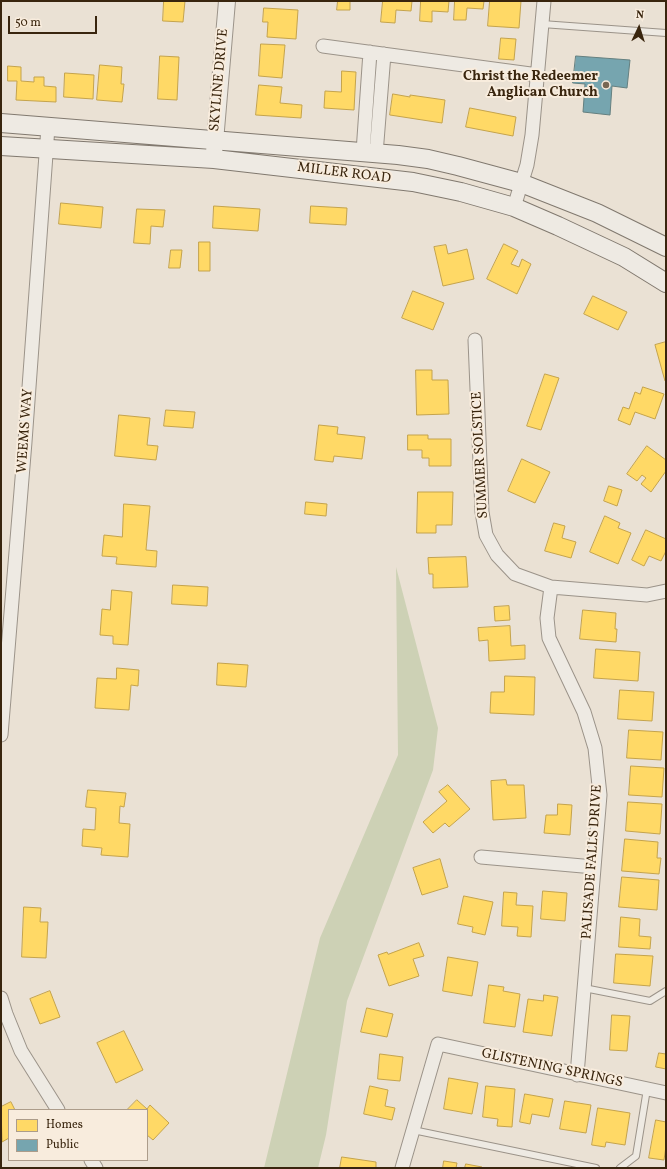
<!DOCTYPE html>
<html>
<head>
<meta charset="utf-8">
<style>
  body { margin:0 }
  #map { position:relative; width:667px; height:1169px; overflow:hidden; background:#eae1d4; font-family:Vollkorn,serif }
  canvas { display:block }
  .frame { position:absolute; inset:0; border:2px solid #39250e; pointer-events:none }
  .legend { position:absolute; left:8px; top:1109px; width:140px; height:52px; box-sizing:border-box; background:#f8ecdd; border:1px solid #ac9c8a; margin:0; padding:5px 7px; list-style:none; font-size:12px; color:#39250e }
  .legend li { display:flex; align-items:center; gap:8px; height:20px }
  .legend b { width:20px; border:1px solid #ac9c8a }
  .north { position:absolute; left:619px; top:8px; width:40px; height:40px; -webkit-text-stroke:3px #f8ecdd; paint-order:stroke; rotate:4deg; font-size:11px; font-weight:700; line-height:16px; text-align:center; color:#39250e }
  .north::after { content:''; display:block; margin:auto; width:14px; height:18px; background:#39250e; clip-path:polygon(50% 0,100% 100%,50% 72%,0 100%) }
  .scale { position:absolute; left:8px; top:16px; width:89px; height:18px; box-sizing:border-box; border:2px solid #39250e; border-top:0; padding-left:5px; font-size:12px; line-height:14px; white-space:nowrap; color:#39250e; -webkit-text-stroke:3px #f8ecdd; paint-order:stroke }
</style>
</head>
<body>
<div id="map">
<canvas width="667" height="1169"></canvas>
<div class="frame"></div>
<ul class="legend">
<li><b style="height:11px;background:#ffd966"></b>Homes</li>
<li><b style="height:11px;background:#76a5af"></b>Public</li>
</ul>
<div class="north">N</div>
<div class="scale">50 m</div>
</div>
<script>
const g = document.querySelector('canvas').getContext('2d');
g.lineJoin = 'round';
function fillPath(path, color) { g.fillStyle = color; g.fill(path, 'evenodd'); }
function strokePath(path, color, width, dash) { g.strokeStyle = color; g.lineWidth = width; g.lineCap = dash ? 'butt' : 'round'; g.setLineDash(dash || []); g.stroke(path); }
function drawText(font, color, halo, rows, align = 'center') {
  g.font = font + ' Vollkorn,serif'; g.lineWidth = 4; g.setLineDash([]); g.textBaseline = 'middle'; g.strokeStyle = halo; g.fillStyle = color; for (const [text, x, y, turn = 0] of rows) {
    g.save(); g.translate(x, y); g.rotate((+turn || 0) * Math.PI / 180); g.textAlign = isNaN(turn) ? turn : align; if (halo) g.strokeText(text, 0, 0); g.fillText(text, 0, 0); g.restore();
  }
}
const green = new Path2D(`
  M396 567 438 728 433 770 347 1001 326 1135 318 1168H264L320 938 398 755Z`);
const homes = new Path2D(`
  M164 1H185L183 22 163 21Z
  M338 1H350V10H337Z
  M383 1H412L411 11 396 10 395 23 381 22Z
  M421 1H449L448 12 432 11V22L420 21Z
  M455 1H484L483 9 467 8 466 20H454Z
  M490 1H521L519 28 488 26Z
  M264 8 298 10 296 39 267 37 268 22H263Z
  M501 38 516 39 514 60 499 59Z
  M261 44 285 45 282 78 259 76Z
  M160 56 179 57 177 100 158 99Z
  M100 65 122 67 121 84H124L122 102 97 100Z
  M8 66 21 67V81L34 82V77H44V86L56 87V102L16 100 17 81H8Z
  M342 71 356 72 354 110 324 108 325 91 341 92Z
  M65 73 94 75 93 99 64 97Z
  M259 85 282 87 280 103 302 105 301 118 256 115Z
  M393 94 410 97V95L445 100 442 123 390 115Z
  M470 108 516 117 513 136 466 127Z
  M61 203 103 207 101 228 59 224Z
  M214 206 260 209 258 231 213 228Z
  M311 206 347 208 346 225 310 223Z
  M137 209 165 210 163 227 151 226 150 244 134 243Z
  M199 242H210V271H199Z
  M504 244 518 251 511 264 519 267 522 259 531 264 517 294 487 279Z
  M446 245 448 254 467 249 474 279 443 286 434 247Z
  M171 250H182L180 268H169Z
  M413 291 444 303 433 330 402 318Z
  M593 296 627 312 618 330 584 314Z
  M666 342V381H665L655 345Z
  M416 370H432V380H448L449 414 417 415Z
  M545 374 559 378 541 430 527 426Z
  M643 387 664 394 655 419 635 412 630 425 618 420 623 407 629 409 635 392 640 394Z
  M166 410 195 412 193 428 164 426Z
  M119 415 150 418 147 445 158 446 156 460 115 456Z
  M319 425 338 427 337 434 365 437 362 459 334 456 333 462 315 460Z
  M408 435H428V439H451V466H429V458H422V450H408Z
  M647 446 666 460V471L651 492 641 484 646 478 642 475 637 481 627 474Z
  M522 459 550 472 535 503 508 491Z
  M609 486 622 490 617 506 604 501Z
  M418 492H453L452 525H436V533H417Z
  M306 502 327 504 326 516 305 514Z
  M124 504 150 506 146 550 157 551 156 567 116 564 117 557 102 556 104 535 122 537Z
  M605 516 620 523 618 528 631 533 618 564 590 552Z
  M554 523 565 526 562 538 576 542 571 558 545 551Z
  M646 530 666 539V551L661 561 649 556 644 566 632 560Z
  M466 557 468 587 433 588V574H429L428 558Z
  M173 585 208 587 207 606 172 604Z
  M112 590 132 592 128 645 113 644V636L100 635 102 609 110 610Z
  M509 606 510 620 495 621 494 607Z
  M583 610 616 613 615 629H617L616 642 580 639Z
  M510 626 511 646 525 645V659L489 661 488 640 479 641 478 628Z
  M596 649 640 652 638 681 594 678Z
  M218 663 248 665 246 687 217 685Z
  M117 668 139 670 138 686 131 685 129 710 95 708 97 678 116 679Z
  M505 676 535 677 534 715 490 713 491 692H504Z
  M620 690 654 692 652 721 618 719Z
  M629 730 663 732 661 760 627 758Z
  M631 766 664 768 662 797 629 795Z
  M506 780 507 785H524L526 818 493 820 491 781Z
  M448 785 470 809 449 827 445 823 433 833 423 822 447 801 439 792Z
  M88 790 126 793 124 807 120 806 119 823 130 824 128 857 101 855 102 848 82 846 83 829 95 830 96 808 86 807Z
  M628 802 662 804 660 834 626 831Z
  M558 804 572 805 570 835 544 833 546 815H557Z
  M625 839 658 842 657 858H661L659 874 622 871Z
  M440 859 448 887 422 895 413 868Z
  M622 877 659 880 657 910 619 907Z
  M543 891 567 893 565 921 541 919Z
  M504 892 517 893 516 905 533 906 531 937 517 936 518 927 502 926Z
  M464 896 493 902 485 935 472 932 473 927 458 924Z
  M24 907 41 908 40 922H48L46 958 22 957Z
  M621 917 640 919 639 936 651 937 650 949 619 947Z
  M419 943 424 956 413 959 419 976 389 986 378 955 387 952 388 954Z
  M616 954 653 956 650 986 614 983Z
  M448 957 478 962 472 996 443 991Z
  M489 985 504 987 503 991 520 994 515 1027 484 1023Z
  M50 991 60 1017 40 1024 30 999Z
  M544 995 558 997 552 1036 523 1032 528 999 543 1001Z
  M367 1008 393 1014 387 1037 361 1032Z
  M612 1015 630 1016 627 1051 610 1050Z
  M124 1031 143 1070 116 1083 97 1043Z
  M659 1053 666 1054V1069L656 1067Z
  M380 1054 403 1057 400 1081 378 1079Z
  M449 1078 478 1083 472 1114 444 1109Z
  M370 1086 388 1090 385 1106 395 1108 392 1120 364 1114Z
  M486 1086 515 1089 512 1127 497 1126 498 1119 483 1117Z
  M525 1094 553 1099 549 1117 532 1114 530 1124 520 1122Z
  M137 1100 147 1109 150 1105 169 1123 153 1140 147 1135V1110H127Z
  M565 1101 591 1105 586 1133 560 1129Z
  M11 1102 15 1110H9V1138L2 1142 1 1107Z
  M598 1108 630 1113 625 1145 606 1142 605 1147 592 1145Z
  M656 1120 666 1122V1146L664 1160 649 1158Z
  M342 1157 376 1162V1168H340Z
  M444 1161 457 1163 456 1168H443Z
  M466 1164 482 1167V1168H465Z`);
const public = new Path2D(`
  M576 56 630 60 627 88 612 86 610 115 583 112 585 84 573 83Z`);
const service = new Path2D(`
  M542 24 666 33
  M584 988 650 1001 666 991
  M413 1130 596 1168
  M620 1168 636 1156 647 1089`);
const minor = new Path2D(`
  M323 46 538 75
  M363 152 370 52
  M376 154 384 54
  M514 207 527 165 532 135 544 1
  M475 340 482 512 486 535 497 555 515 574 551 587 647 595 666 591
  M551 587 547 618 549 638 584 712 595 748 600 795 577 1075
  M1 735 25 442 48 127
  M481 857 594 867
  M1 998 6 1014 21 1051 58 1110
  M91 1160 96 1168
  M402 1168 438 1044 666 1093`);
const tertiary = new Path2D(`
  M214 153 227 1`);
const secondary = new Path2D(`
  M1 123 398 155 428 159 458 166 521 183 597 213 666 247
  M1 146 214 159 413 182 461 192 514 207 558 226 624 257 666 283`);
const markers = [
  [606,85,4,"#776753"]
];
const poiNames = [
  ["Christ the Redeemer",598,77],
  ["Anglican Church",598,93]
];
const streetNames = [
  ["SKYLINE DRIVE",220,80,-85],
  ["MILLER ROAD",344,174,7],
  ["WEEMS WAY",26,431,-86],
  ["SUMMER SOLSTICE",481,455,-93],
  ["PALISADE FALLS DRIVE",593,862,-86],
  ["GLISTENING SPRINGS",552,1069,12]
];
fillPath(green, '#cdd1b5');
fillPath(homes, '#ffd966');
strokePath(homes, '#c4a34c', 1);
fillPath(public, '#76a5af');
strokePath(public, '#647f7f', 1);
strokePath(service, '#9b9389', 8);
strokePath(minor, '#9b9389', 15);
strokePath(tertiary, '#9b9389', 18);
strokePath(secondary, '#81796f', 20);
strokePath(service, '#eeeae3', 6);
strokePath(minor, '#eeeae3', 13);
strokePath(tertiary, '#eeeae3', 16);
strokePath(secondary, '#eeeae3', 18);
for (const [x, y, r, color] of markers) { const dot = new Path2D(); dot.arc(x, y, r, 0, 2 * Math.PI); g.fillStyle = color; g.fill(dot); strokePath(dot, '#f8ecdd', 1.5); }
drawText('bold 14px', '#39250e', '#f8ecdd', poiNames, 'right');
drawText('14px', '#39250e', '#f8ecdd', streetNames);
</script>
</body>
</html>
